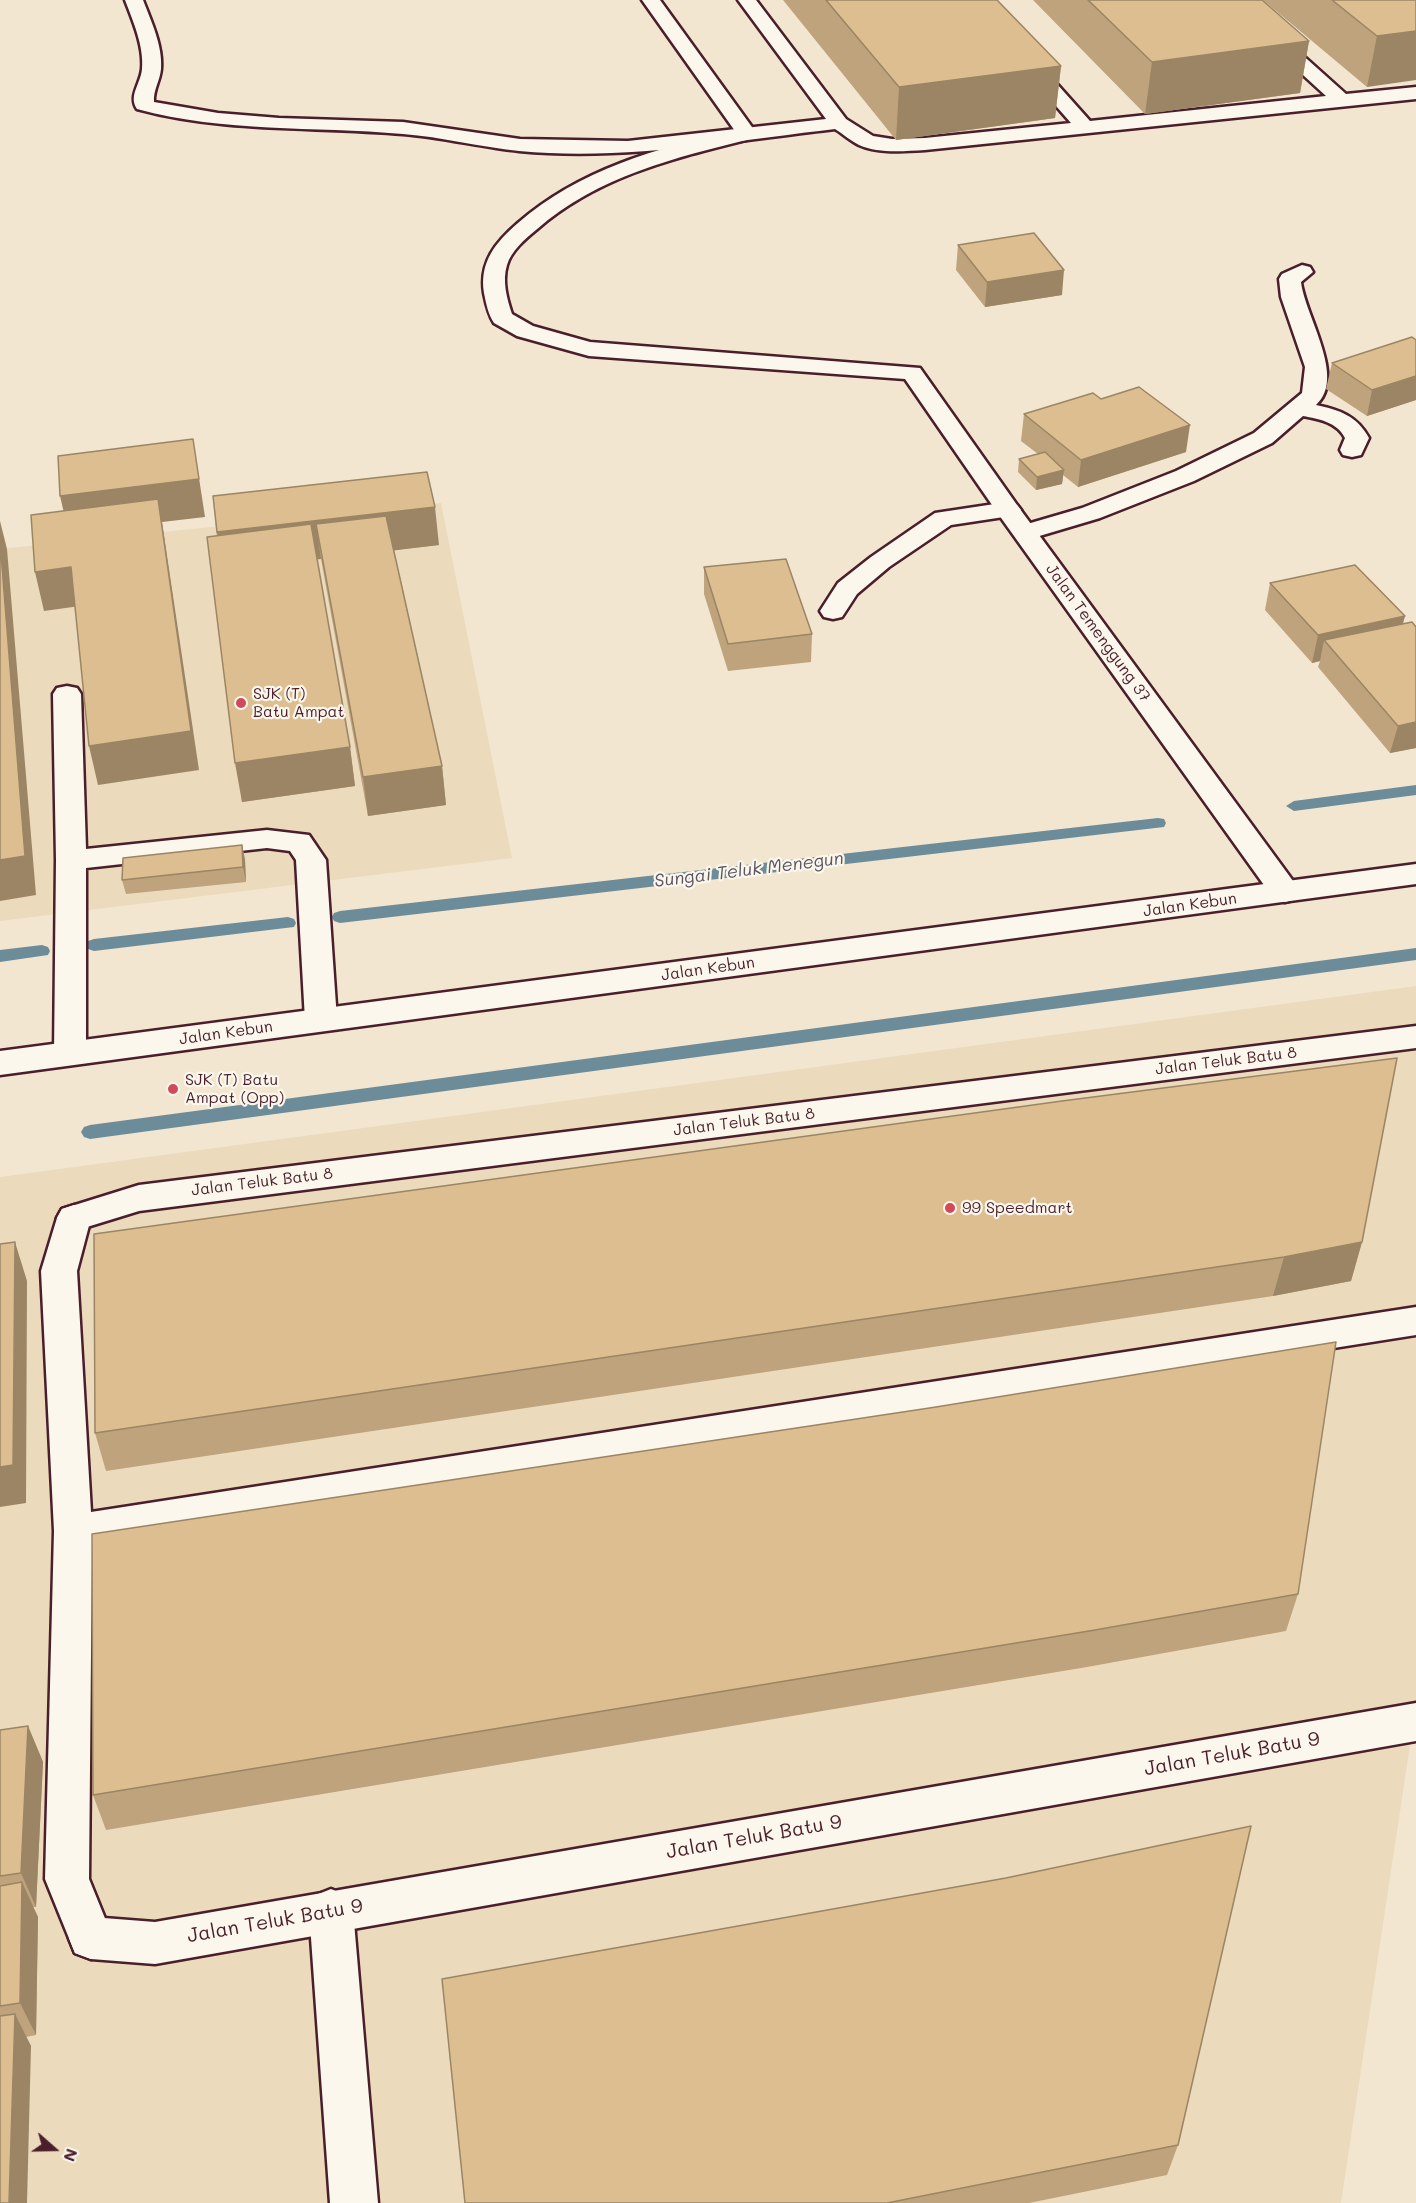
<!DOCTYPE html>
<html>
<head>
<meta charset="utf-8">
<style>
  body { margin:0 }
  #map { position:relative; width:1416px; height:2203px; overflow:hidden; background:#f2e6d0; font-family:Mali,sans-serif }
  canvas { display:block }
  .north { position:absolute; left:24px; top:2119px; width:60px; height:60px; -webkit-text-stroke:4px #fbf7ec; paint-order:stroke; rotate:110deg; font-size:16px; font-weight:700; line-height:24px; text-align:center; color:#4a1f2b }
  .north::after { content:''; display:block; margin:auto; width:21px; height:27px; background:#4a1f2b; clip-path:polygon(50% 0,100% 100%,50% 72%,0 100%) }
</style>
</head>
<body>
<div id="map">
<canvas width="1416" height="2203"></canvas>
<div class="north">N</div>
</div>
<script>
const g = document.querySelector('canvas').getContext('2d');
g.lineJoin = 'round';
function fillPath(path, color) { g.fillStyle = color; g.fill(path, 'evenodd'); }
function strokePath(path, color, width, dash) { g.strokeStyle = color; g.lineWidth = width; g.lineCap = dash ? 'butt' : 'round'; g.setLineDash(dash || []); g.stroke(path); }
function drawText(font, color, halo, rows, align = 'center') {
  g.font = font + ' Mali,sans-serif'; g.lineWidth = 4.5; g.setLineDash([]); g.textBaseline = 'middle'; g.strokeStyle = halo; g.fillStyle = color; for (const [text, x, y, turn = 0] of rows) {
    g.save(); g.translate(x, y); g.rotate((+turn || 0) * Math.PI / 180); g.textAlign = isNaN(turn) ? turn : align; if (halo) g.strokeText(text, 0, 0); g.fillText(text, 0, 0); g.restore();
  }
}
const built = new Path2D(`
  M441 503 512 858 0 921V549Z
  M1416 986V1705L1341 2203H0V1177Z`);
const stream = new Path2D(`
  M1416 785V795L1294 811 1286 806 1294 801Z
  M1158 818 1164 819 1166 823 1164 827 340 923 334 921 332 917 334 913 340 911Z
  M288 917 294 919 296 923 294 927 94 951 88 949 86 945 88 941 94 939Z
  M42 945 48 947 50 951 48 955 0 962V950Z
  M1416 948V960L90 1139 84 1137 81 1132 84 1127 90 1125Z`);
const service = new Path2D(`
  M125 0H143C151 21 163 46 161 69 160 81 153 90 154 102L218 113 279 118 403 122 520 139 628 141 826 119 738 0H756L846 119 873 136 892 139 925 138 1071 123 963 0H982L1090 121 1326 96 1221 0H1241L1346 94 1416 87V99L925 150C904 151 879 154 859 145 851 141 843 134 835 129 731 141 625 161 519 151 480 147 442 137 403 134 312 126 226 133 137 109 128 96 141 83 142 69 144 46 133 21 125 0Z
  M1302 265 1310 267 1313 272 1301 282C1305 316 1347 378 1316 405 1340 410 1357 416 1369 438L1361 455 1352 457 1343 455 1340 450 1345 438C1337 422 1319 419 1303 416L1272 443 1194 481 1100 518 1026 540 1017 537 1013 532 1017 527 1082 508 1176 471 1254 433 1302 393 1305 367 1281 297 1279 279 1282 274Z
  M1008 502 1017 505 1021 510 1017 515 951 525 889 567 857 594 842 617 833 619 824 617 820 611 838 583 871 557 935 513Z
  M67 686 77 688 81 694 86 849 267 830 309 835 326 860 337 1020 332 1028 321 1031 310 1028 305 1020 296 860 290 851 267 848 86 868V1054L81 1062 70 1065 59 1062 54 1054 56 860 53 694 57 688Z
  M74 1205 86 1209 91 1218 77 1271 91 1512 1416 1307V1335L92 1544 89 1879 113 1938 107 1953 91 1959 75 1953 45 1879 54 1531 41 1271 57 1218 62 1209Z
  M331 1889 346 1895 353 1910 378 2203H330L309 1910 316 1895Z`);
const minor = new Path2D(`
  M642 0H660L757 134 754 138C675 158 599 175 536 230 525 239 511 251 507 265 502 281 507 299 512 314L533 326 590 342 920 368 1017 505 1296 885 1300 892 1296 899 1285 902 1274 899 999 515 905 379 589 356 517 336 494 323C488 314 486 303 484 293 479 262 496 242 518 223 580 169 657 148 735 131Z
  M1416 1026V1048L139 1211 74 1231 62 1227 57 1218 62 1209 139 1185Z
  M1416 1703V1741L155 1964 91 1959 75 1953 69 1938 75 1923 91 1917 155 1922Z`);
const secondary = new Path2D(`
  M1416 864V884L0 1075V1051Z`);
const wall = new Path2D(`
  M783 0H997L1061 66 1055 118 896 140Z
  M1033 0H1262L1309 41 1300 93 1145 114Z
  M1263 0H1416L1367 87Z
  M958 245 1062 295 985 307 956 270Z
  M1416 340V400L1367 416 1326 389 1332 363Z
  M1101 399 1186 452 1078 487 1063 475 1062 484 1036 490 1018 472 1019 459 1038 454 1021 441 1024 414Z
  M213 496 439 545 394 550 442 766 446 805 368 816 321 559H317L350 747 355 786 242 802Z
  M704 567 812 634 811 662 728 671 704 594Z
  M1270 583 1405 616 1402 624 1416 627V748L1390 753 1318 667 1320 661 1312 663 1265 610Z
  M242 845 245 860 246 882 126 894 122 880Z
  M1362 1242 1351 1281 1273 1296 106 1471 95 1433Z
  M936 1407 1298 1594 1286 1631 1087 1667 106 1830 93 1795Z
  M28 1726 43 1762 36 1907H33L38 1917 36 2035 26 2037 31 2046 0 2203V1730Z
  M1178 2145 1167 2175 1029 2203H465Z`);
const shadedWall = new Path2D(`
  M1416 31V80L1367 87 1377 36Z
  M1309 41 1300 93 1145 114 1152 62Z
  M1061 66 1055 118 896 140 899 87Z
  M1064 270 1062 295 985 307 987 282Z
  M1416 376V400L1367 416 1372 390Z
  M1190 425 1186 452 1078 487 1081 460Z
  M193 439 205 517 162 522 199 770 98 785 89 746 69 534 60 496Z
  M1064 470 1062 484 1036 490 1037 477Z
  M435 507 439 545 323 559 316 524 321 559 223 570 217 532Z
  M0 521 7 549 36 895 0 901Z
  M71 567 80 606 44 611 35 572Z
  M1405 616 1398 643 1324 640 1320 661 1312 663 1318 635Z
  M1416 722V748L1390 753 1398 726Z
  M350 747 355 786 242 802 235 763Z
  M442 766 446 805 368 816 363 777Z
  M242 845 245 860 246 882 243 867Z
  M15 1242 27 1281 26 1503 0 1507V1467Z
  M1362 1242 1351 1281 1273 1296 1284 1257Z
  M28 1726 43 1762 36 1907 21 1873Z
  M22 1882 38 1917 36 2035 20 2003Z
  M15 2014 31 2046 27 2203H9Z`);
const building = new Path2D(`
  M826 0H997L1061 66 899 87Z
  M1088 0H1262L1309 41 1152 62Z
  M1332 0H1416V31L1377 36Z
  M1034 233 1064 270 987 282 958 245Z
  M1412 337 1416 340V376L1372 390 1332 363Z
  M1139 387 1190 425 1081 460 1024 414 1093 393 1101 399Z
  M193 439 199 479 60 496 58 456Z
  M1045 452 1064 470 1037 477 1019 459Z
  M427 472 435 507 217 532 213 496Z
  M158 499 191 731 89 746 71 567 35 572 31 515Z
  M386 516 442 766 363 777 316 524Z
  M311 524 350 747 235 763 207 537Z
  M0 541 25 856 0 860Z
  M786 559 812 634 728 644 704 567Z
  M1355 565 1405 616 1318 635 1270 583Z
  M1412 622 1416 627V722L1398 726 1324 640Z
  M242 845 243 867 122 880 123 858Z
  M1397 1058 1362 1242 1284 1257 95 1433 94 1234 1062 1101Z
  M15 1242 13 1465 0 1467V1244Z
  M1336 1342 1298 1594 1095 1630 93 1795 92 1534 936 1407Z
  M28 1726 21 1873 0 1876V1730Z
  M1251 1826 1178 2145 887 2203H465L442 1979 1006 1878Z
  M22 1882 20 2003 0 2006V1886Z
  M15 2014 9 2203H0V2016Z`);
const markers = [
  [241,703,6,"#d1495b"],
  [173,1089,6,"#d1495b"],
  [950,1208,6,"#d1495b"]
];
const streetNames = [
  ["Jalan Temenggung 37",1098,633,54],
  ["Jalan Kebun",1190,905,-8],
  ["Jalan Kebun",708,969,-8],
  ["Jalan Kebun",226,1033,-8],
  ["Jalan Teluk Batu 8",1226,1061,-7],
  ["Jalan Teluk Batu 8",744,1122,-7],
  ["Jalan Teluk Batu 8",262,1182,-7]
];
const poiNames = [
  ["SJK (T)",253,694],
  ["Batu Ampat",253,712],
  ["SJK (T) Batu",185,1080],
  ["Ampat (Opp)",185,1098],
  ["99 Speedmart",962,1208]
];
const waterNames = [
  ["Sungai Teluk Menegun",749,870,-7]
];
const nearStreetnames = [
  ["Jalan Teluk Batu 9",1232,1754,-10],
  ["Jalan Teluk Batu 9",754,1837,-10],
  ["Jalan Teluk Batu 9",275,1921,-10]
];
fillPath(built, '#ecdabd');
fillPath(stream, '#6d8c99');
strokePath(service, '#4a1f2b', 5);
strokePath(minor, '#4a1f2b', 5);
strokePath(secondary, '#4a1f2b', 5);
fillPath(service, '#fbf7ec');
fillPath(minor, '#fbf7ec');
fillPath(secondary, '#fbf7ec');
fillPath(wall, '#bea37c');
fillPath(shadedWall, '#9b8565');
fillPath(building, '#ddbe90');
strokePath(building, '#9b8565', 1.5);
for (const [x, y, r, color] of markers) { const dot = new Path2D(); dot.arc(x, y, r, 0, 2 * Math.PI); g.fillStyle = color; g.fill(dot); strokePath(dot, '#fbf7ec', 2); }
drawText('16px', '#4a1f2b', '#fbf7ec', streetNames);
drawText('16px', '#4a1f2b', '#fbf7ec', poiNames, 'left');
drawText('italic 18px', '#5c5562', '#fbf7ec', waterNames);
drawText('20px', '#4a1f2b', '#fbf7ec', nearStreetnames);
</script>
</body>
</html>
